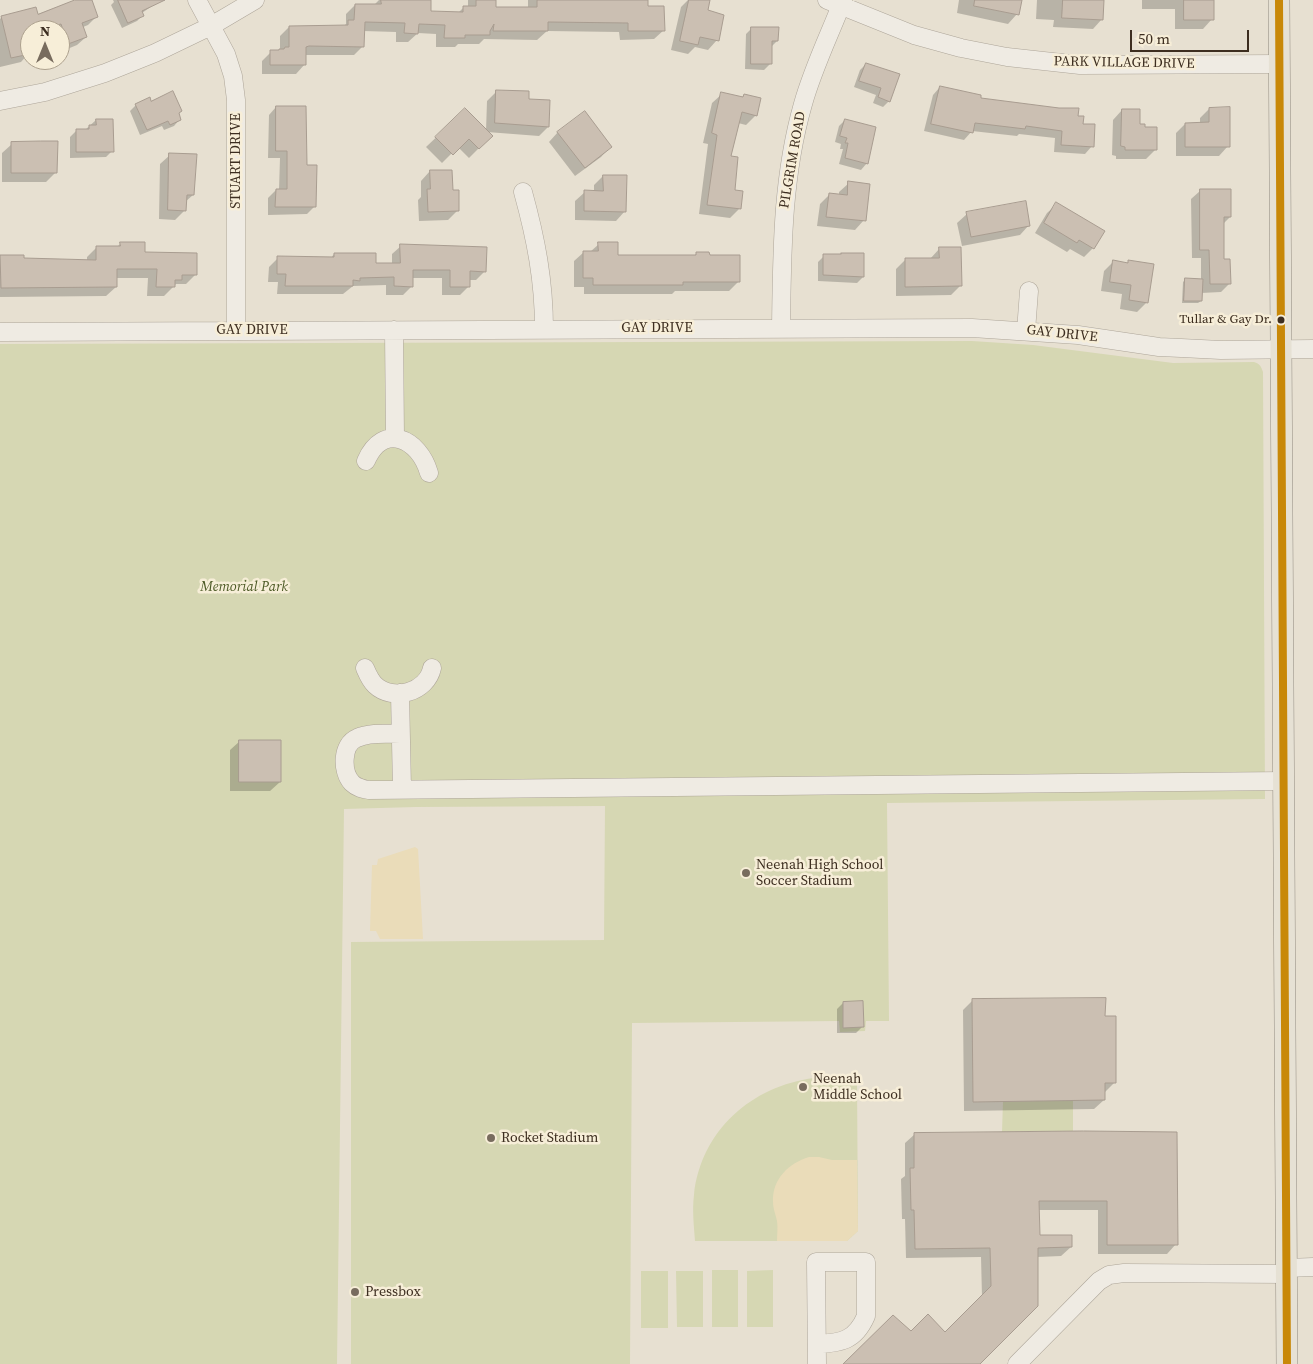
<!DOCTYPE html>
<html>
<head>
<meta charset="utf-8">
<style>
  body { margin:0 }
  #map { position:relative; width:1313px; height:1364px; overflow:hidden; background:#e7e0d1; font-family:"Source Serif 4",serif }
  canvas { display:block }
  .north { position:absolute; left:20px; top:20px; width:50px; height:50px; box-sizing:border-box; background:#f7eed8; border:1px solid #ada18e; border-radius:50%; rotate:0deg; font-size:14px; font-weight:700; line-height:20px; text-align:center; color:#3d2e20 }
  .north::after { content:''; display:block; margin:auto; width:18px; height:22px; background:#786c5e; clip-path:polygon(50% 0,100% 100%,50% 72%,0 100%) }
  .scale { position:absolute; left:1130px; top:30px; width:119px; height:22px; box-sizing:border-box; border:2px solid #3d2e20; border-top:0; padding-left:6px; font-size:15px; line-height:18px; white-space:nowrap; color:#3d2e20; -webkit-text-stroke:4px #f7eed8; paint-order:stroke }
</style>
</head>
<body>
<div id="map">
<canvas width="1313" height="1364"></canvas>
<div class="north">N</div>
<div class="scale">50 m</div>
</div>
<script>
const g = document.querySelector('canvas').getContext('2d');
g.lineJoin = 'round';
function fillPath(path, color) { g.fillStyle = color; g.fill(path, 'evenodd'); }
function strokePath(path, color, width, dash) { g.strokeStyle = color; g.lineWidth = width; g.lineCap = dash ? 'butt' : 'round'; g.setLineDash(dash || []); g.stroke(path); }
function drawText(font, color, halo, rows, align = 'center') {
  g.font = font + ' "Source Serif 4",serif'; g.lineWidth = 5; g.setLineDash([]); g.textBaseline = 'middle'; g.strokeStyle = halo; g.fillStyle = color; for (const [text, x, y, turn = 0] of rows) {
    g.save(); g.translate(x, y); g.rotate((+turn || 0) * Math.PI / 180); g.textAlign = isNaN(turn) ? turn : align; if (halo) g.strokeText(text, 0, 0); g.fillText(text, 0, 0); g.restore();
  }
}
const green = new Path2D(`
  M972 341 1033 345 1173 363 1254 362C1260 364 1261 366 1263 372L1265 799 887 803 889 1021H866L865 1031 840 1032 839 1021 632 1023 630 1364H351V942L604 940 605 806 416 807 344 809 337 1364H0V344Z
  M814 1078 857 1079 858 1231 847 1241H695C694 1226 692 1210 694 1195 701 1130 752 1086 814 1078Z
  M1003 1101H1073V1131L1002 1132Z
  M712 1270H738V1327H712Z
  M773 1270V1327H747V1271Z
  M641 1271H668V1328H641Z
  M676 1271H703V1327H677Z`);
const sand = new Path2D(`
  M415 847 418 849 423 939H380L376 931H370L372 865H377L378 859Z
  M809 1157H819L832 1160H857L858 1231 847 1241H777C777 1235 778 1227 777 1221 776 1215 773 1209 773 1202 772 1179 789 1163 809 1157Z`);
const shadow = new Path2D(`
  M79 0H90L96 17 88 25 83 27 86 37 77 45 60 52V30H30V38L26 39 29 53 21 62 0 67V19L2 17 37 15Z
  M113 0H149L152 6 142 13 143 15 137 21 122 28 111 5 114 2Z
  M379 0H430V13H458L464 7H468V0H495L494 9H528V0H647V7L664 30 654 39 620 40 619 32 547 31 537 40 484 39 479 44H458L455 47H436V34L418 33 408 42H396V32L363 31V46L354 55H305V64L296 74H262V61L271 52 280 50V36L289 27 344 26 346 24V14L355 5H374Z
  M688 0H699L706 11 717 40 708 50 695 47 688 54 671 50 681 7Z
  M959 0H1020L1017 14 1008 24 957 13Z
  M1037 0H1103L1102 19 1093 29 1053 27 1054 20 1036 19Z
  M1142 0H1212V19L1203 29H1175V9H1142Z
  M752 28 777 41 771 47V63L764 70 745 69 746 34Z
  M866 64 898 74 889 101 883 107 873 103 876 95 854 87 860 70Z
  M940 87 979 99 1082 125 1092 146 1085 154 1054 152 1055 138 1019 134 1017 136 972 131 964 140 924 131 933 95Z
  M497 91 528 101 548 127 539 136 487 132 491 136 469 158 458 147 442 163 426 147 465 110 486 131 487 101Z
  M722 94 742 98 744 96 756 115 746 125 738 123 729 158 734 192 742 193 739 209 730 218 699 214 708 144 703 143 712 103Z
  M151 102 181 111 178 114 180 119 174 126 164 130 162 126 140 135 130 111 136 105Z
  M276 107 306 166 315 206 307 214 268 215V198L276 190H279L280 158H268L269 115Z
  M1209 109 1228 146 1219 156H1176V133L1185 124H1200V118Z
  M1122 110 1155 150 1146 159H1116V156L1112 155 1113 120Z
  M96 120 112 151 106 157 70 158V137L76 131 85 130Z
  M845 120 867 163 861 170 839 164 843 149H840L841 144 835 142 839 126Z
  M558 132 610 147 601 157 575 176 549 142Z
  M12 144 56 172 46 182H2V153Z
  M170 155 193 195 185 202V210L175 220 159 219 160 164Z
  M430 171 452 191 458 210 448 220 419 221 418 200 421 197V181Z
  M603 176 625 211 616 221 575 220V201L585 192H594V185Z
  M849 183 864 220 855 230 817 226 820 204 829 195 839 196V192Z
  M1200 191 1230 217 1223 224V260L1230 283 1221 292 1201 293V301L1198 303H1182L1183 282 1185 280H1201V258H1192L1191 199Z
  M1057 204 1093 248 1084 257 1070 249 1067 252 1035 233 1047 213Z
  M967 214 1029 225 1020 235 962 246 957 223Z
  M121 243 196 274 186 284H176L164 296H147L148 278H116V287L106 296 0 297V256H23V259L87 261V257L96 248 117 247Z
  M599 244 617 256H694L696 254 739 281 729 291H675L672 294H584V287H574V261L584 252H590Z
  M401 246 485 271 476 280H469V286L460 295H442V278H412V286L403 295H386V285L353 286 343 294H277L278 282H268L269 267 278 258H331L334 254 374 265H392V254Z
  M940 248 960 286 951 295 896 296V269L906 259H930Z
  M824 256 863 277 857 283 818 281V262Z
  M1114 261 1126 264 1129 261 1147 302 1137 312 1120 309 1122 294 1101 291 1104 271Z
  M240 741 280 782 270 791H230V750Z
  M973 1000 1104 1017 1114 1083 1105 1092 1104 1100 1094 1109 964 1111 963 1010Z
  M843 1003 862 1027 856 1033H837V1009Z
  M1084 1132 1176 1244 1167 1254H1098V1210H1038L1039 1236 1071 1247 1061 1256 1037 1257 978 1364H845L911 1333 945 1334 982 1297 981 1257 906 1258 905 1219H902L901 1179 905 1176V1143L915 1134Z`);
const building = new Path2D(`
  M75 0H92L98 17 82 23 87 37 68 44 61 24 39 30H30V32L26 34 30 54 11 58 1 16 36 7 38 14Z
  M118 0H165L142 11 144 16 128 23Z
  M381 0H431V11L463 12V6H476V0H496V7H537V0H648V6H664L665 31H628V23L548 22V31H493L494 24 490 31V35H465V38H444L445 25 419 24 418 34 404 33 405 23 365 22 364 47 309 46 306 47V65H270V50H279V49H284L285 47H289V26L348 25V20H354L355 4H381Z
  M689 0H710L708 10 724 15 719 41 700 37 698 45 680 41Z
  M975 0H1022L1019 15 974 6Z
  M1063 0H1104L1103 20 1062 18Z
  M1184 0H1214V20H1184Z
  M751 27H779L778 41H772V64H751Z
  M866 63 900 74 890 102 878 97 881 88 859 81Z
  M940 86 981 95V98L1059 108H1079L1078 116H1084L1083 124H1095L1094 147 1061 145 1062 131 1026 126 1025 129 975 123 973 133 931 124Z
  M496 90 529 91V99L550 100 549 127 495 123Z
  M173 91 182 111 179 113 181 120 170 125 168 121 147 130 135 104 150 97 151 101Z
  M721 92 743 97 744 94 761 98 757 116 742 112 731 156 738 157 735 190 743 191 741 209 707 205 717 135 712 133Z
  M276 106H306L307 165H317L316 207H275L276 189H287V151H276Z
  M1230 107V147H1185V123L1209 122V108Z
  M465 108 493 136 479 149 469 139 453 155 435 137Z
  M1122 109H1140V124H1145V127H1157V150H1125V147L1121 146Z
  M585 111 612 147 585 168 557 132Z
  M96 119H113L114 152H76V129H89V125H96Z
  M845 119 876 127 868 164 845 158 848 143H845L847 138 840 136Z
  M41 141H58L57 173H11V142Z
  M169 153 197 154 194 195H187L186 211 168 210Z
  M430 170H452L453 190H459V211L428 212 427 189H430Z
  M603 175H627L626 212 584 211V190L603 191Z
  M848 181 870 184 866 221 826 217 829 193 847 195Z
  M1200 189H1231V217H1224V259H1230L1231 284H1210L1209 250H1200Z
  M1026 201 1030 226 971 237 966 212Z
  M1056 202 1105 231 1094 249 1079 240 1077 243 1044 223Z
  M120 242H145V252L197 253V275H182V280H175V287H156L157 269H117V287L1 288 0 255H24V258L96 260V246H120Z
  M598 242H618V255H696V252H709L710 255H740V282H683V285H593V278H583V251H598Z
  M400 244 487 247 486 272 470 271V287H450V270H413V287L394 286V277L360 278V281L353 280V286H285L286 274H277V256L334 257V253H376V263H400Z
  M939 247H961L962 286 905 287V258H939Z
  M841 253H864V277L823 275V254H841Z
  M1113 260 1128 263V260L1154 264 1148 303 1129 300 1131 285 1110 282Z
  M1185 278 1203 279 1202 301H1184Z
  M239 740H281V782H239Z
  M1106 998 1105 1016H1116V1083H1105V1100L973 1102 972 999Z
  M863 1001 864 1027 843 1028V1002Z
  M1084 1131 1177 1132 1178 1245H1107V1201H1039L1040 1235H1072V1247L1038 1248V1306L980 1364H843L893 1315 911 1331 928 1314 945 1332 991 1286 990 1248 915 1249 914 1210H911L910 1168H914V1133Z`);
const minor = new Path2D(`
  M197 0 226 54 233 76 236 100V330
  M827 0 914 35 961 48 1007 57 1080 65 1280 64
  M0 101 45 92 105 73 155 53 211 26 255 0
  M523 192C536 239 544 281 544 329
  M781 328C782 252 782 177 803 104 813 68 830 34 843 0
  M394 330 395 438
  M1026 331 1029 291
  M0 332 972 328 1078 335 1159 347 1181 348 1221 350 1313 349
  M366 461C383 422 419 438 429 473
  M365 668C368 675 370 680 375 685 393 702 427 692 432 668
  M400 693 402 789
  M400 734C387 734 370 732 357 738 342 744 341 771 352 783 357 788 363 789 369 790L1284 781
  M1287 1268 1313 1267
  M817 1364 816 1262H866V1316C855 1341 841 1343 817 1344
  M1017 1364 1099 1281 1109 1275 1124 1273 1287 1274`);
const major = new Path2D(`
  M1279 0 1287 1364`);
const bus1 = new Path2D(`
  M1279 0 1287 1364`);
const markers = [
  [1281,320,4.5,"#3d2e20"],
  [746,873,5,"#786c5e"],
  [803,1087,5,"#786c5e"],
  [491,1138,5,"#786c5e"],
  [355,1292,5,"#786c5e"]
];
const busNames = [
  ["Tullar & Gay Dr.",1272,320]
];
const streetNames = [
  ["PARK VILLAGE DRIVE",1124,63,1],
  ["PILGRIM ROAD",793,160,-80],
  ["STUART DRIVE",236,161,-90],
  ["GAY DRIVE",657,328],
  ["GAY DRIVE",252,330],
  ["GAY DRIVE",1062,334,6]
];
const parkNames = [
  ["Memorial Park",244,587]
];
const poiNames = [
  ["Neenah High School",756,865],
  ["Soccer Stadium",756,881],
  ["Neenah",813,1079],
  ["Middle School",813,1095],
  ["Rocket Stadium",501,1138],
  ["Pressbox",365,1292]
];
fillPath(green, '#d6d7b3');
fillPath(sand, '#eadcb9');
fillPath(shadow, '#0003');
fillPath(building, '#cbbfb2');
strokePath(building, '#a89c90', 1);
strokePath(minor, '#ada599', 19);
strokePath(major, '#928b80', 22);
strokePath(minor, '#efebe3', 18);
strokePath(major, '#e6e1d4', 21);
strokePath(bus1, '#c88808', 8);
for (const [x, y, r, color] of markers) { const dot = new Path2D(); dot.arc(x, y, r, 0, 2 * Math.PI); g.fillStyle = color; g.fill(dot); strokePath(dot, '#f7eed8', 2); }
drawText('13px', '#3d2e20', '#f7eed8', busNames, 'right');
drawText('14px', '#3d2e20', '#f7eed8', streetNames);
drawText('italic 14px', '#4d5a26', '#f7eed8', parkNames);
drawText('14px', '#3d2e20', '#f7eed8', poiNames, 'left');
</script>
</body>
</html>
